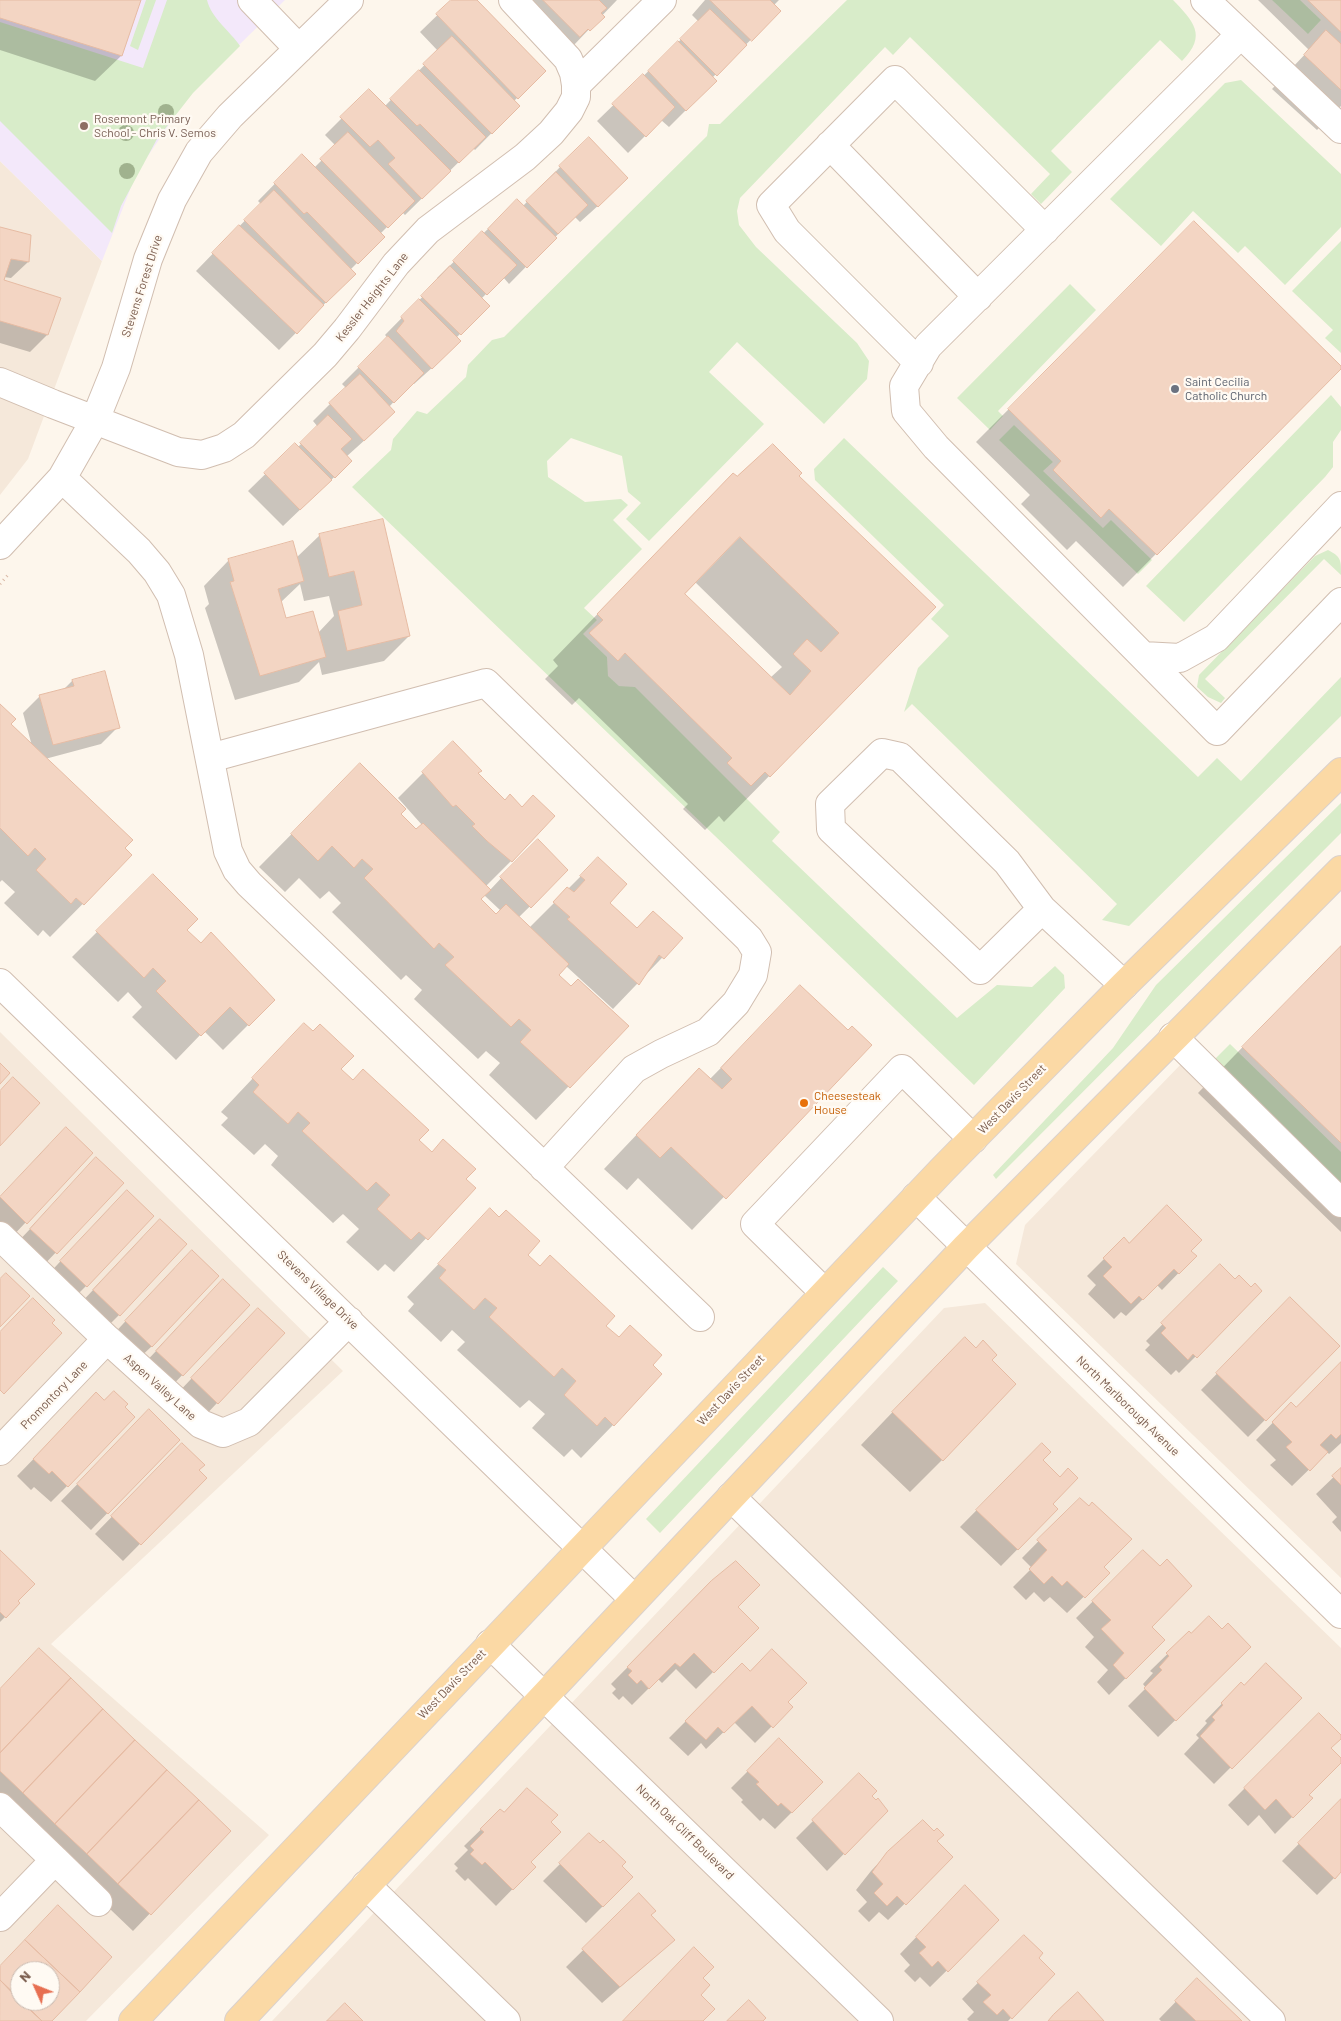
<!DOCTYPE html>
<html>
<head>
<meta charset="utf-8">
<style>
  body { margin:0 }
  #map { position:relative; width:1341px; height:2021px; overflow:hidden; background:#fdf6ec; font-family:Barlow,sans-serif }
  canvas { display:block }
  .north { position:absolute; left:10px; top:1961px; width:50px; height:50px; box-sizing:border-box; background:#fffaf3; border:1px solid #cabbb1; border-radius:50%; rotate:314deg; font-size:14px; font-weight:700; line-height:20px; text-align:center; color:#7a5c4d }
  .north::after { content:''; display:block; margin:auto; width:18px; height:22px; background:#e76f51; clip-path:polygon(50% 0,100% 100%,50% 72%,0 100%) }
</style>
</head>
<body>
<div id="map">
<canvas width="1341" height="2021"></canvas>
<div class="north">N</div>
</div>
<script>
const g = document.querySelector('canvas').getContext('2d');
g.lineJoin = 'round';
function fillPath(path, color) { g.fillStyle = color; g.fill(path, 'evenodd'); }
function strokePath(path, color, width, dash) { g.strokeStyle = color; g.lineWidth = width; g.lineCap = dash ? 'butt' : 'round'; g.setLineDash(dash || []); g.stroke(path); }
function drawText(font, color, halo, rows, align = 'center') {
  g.font = font + ' Barlow,sans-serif'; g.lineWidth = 4.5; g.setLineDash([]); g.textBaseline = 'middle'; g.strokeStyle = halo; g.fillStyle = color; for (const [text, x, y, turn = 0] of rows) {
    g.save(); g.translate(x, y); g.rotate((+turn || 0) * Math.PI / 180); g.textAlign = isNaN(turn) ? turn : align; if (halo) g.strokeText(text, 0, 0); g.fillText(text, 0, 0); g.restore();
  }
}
const residential = new Path2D(`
  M0 161 102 261 28 459 0 495Z
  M0 1032 343 1371 51 1644 269 1835 86 2021H0ZM20 1971H50V2001H20Z
  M1185 1060 1341 1218V1578L1016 1264 1025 1225Z
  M985 1303 1341 1648V2021H272L944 1308Z`);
const education = new Path2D(`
  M0 0H285L192 91 137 172 102 261 0 161Z`);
const green = new Path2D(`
  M146 0H156L138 50 130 46Z
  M167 0H207C211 18 231 32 240 46L193 93 157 139 121 206 112 233 0 121V22L143 68Z
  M847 0H1173C1193 21 1208 35 1182 61L1160 40 1051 151 1072 172 1041 204 1031 194 1050 174 910 37 893 55 885 47 740 198 737 211 739 225 756 247 857 343 869 361 867 379 824 424 737 342 709 372 764 424 649 541 626 519 641 503 628 492 622 456 571 438 547 461 548 477 585 502 621 499 628 505 613 520 642 549 584 608 597 620 583 634 607 657 608 676 619 686 635 687 780 832 772 841 957 1018 997 985 1032 987 1055 966 1064 975 1065 988 974 1085 352 487 391 450 393 439 417 411 427 414 466 377 468 365 492 340 504 337 707 136 709 124H720Z
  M1272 0H1300L1321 20 1308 34Z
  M1241 80 1341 174V227L1285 285 1245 246 1238 253 1193 211 1161 246 1110 199 1225 83Z
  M1341 241V353L1325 338 1333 330 1292 291Z
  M1070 284 1096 310 998 411 1003 416 990 430 957 398Z
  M1331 395 1341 407V430L1333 442V467L1325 477 1184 622 1146 586Z
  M1014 425 1053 462 1043 471 1103 528 1111 520 1152 560 1138 574 999 440Z
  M844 438 1198 777 1217 758 1241 781 1341 677V716L1129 926 1102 920 1117 904 912 704 904 712 918 668 949 636 931 619 944 605 815 480 814 469Z
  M1328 550C1341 557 1341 559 1341 575L1324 559 1205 679 1225 698 1221 703 1208 697 1197 687 1199 675 1315 556Z
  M1341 803V833L996 1179 993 1175 1113 1048 1156 985Z
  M1230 1044 1341 1152V1191L1210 1064Z
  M883 1267 898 1281 660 1533 646 1519Z`);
const shadow = new Path2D(`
  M0 0H140L121 56 95 81 0 50Z
  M453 0H475L544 71 514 101 518 106 475 150 473 148 405 215 402 212 380 234 383 237 350 270 354 274 279 350 196 271 261 204 258 201 302 156 314 168 336 146 325 135 369 91 385 106 438 51 420 32Z
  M510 0H617L573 46Z
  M705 0H779L774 5 780 11 712 78 715 81 669 127 661 120 628 153 597 121 699 22 692 15Z
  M1258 0H1341V106L1317 130 1272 89 1309 50Z
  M560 167 610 195 580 222 575 217 509 284 503 277 481 299 488 306 456 338 443 358 414 384 412 382 389 407 377 429 346 457 351 461 283 526 248 491 295 445 298 447 318 427 313 421 346 388 342 384 388 338 385 335 439 280 437 278 517 201 523 206Z
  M1194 223 1341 368 1123 587 1076 541 1067 550 1021 504 1030 495 976 442Z
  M0 228 28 262 11 278 4 277 3 281 47 335 30 352 0 343Z
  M733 474 737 478 798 476 935 607 724 822 719 816 705 830 683 809 688 804 579 698 572 705 545 679 558 666 553 660ZM695 582 782 667 770 678 683 594Z
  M382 520 409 636 384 661 322 675 319 662 299 682 235 700 205 608 209 604 204 586 229 560 296 558 320 535ZM300 584 304 601 329 596 334 616 318 633 285 619 280 603Z
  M72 681 118 727 101 744 45 759 131 855 50 937 43 930 38 936 4 903 15 892 2 880 0 882V705L9 724 32 746 23 713 40 696 63 690Z
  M453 743 477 774 511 861 486 886 490 890 521 857 567 870 518 918 529 928 598 859 609 903 637 929 681 938 613 1009 566 966 558 976 571 988 627 1026 536 1120 489 1075 500 1063 486 1051 478 1059 414 999 422 990 406 975 401 980 332 912 341 903 329 891 320 899 299 878 285 892 259 867 360 765 399 814 416 831 422 825 398 798ZM484 895 501 911 496 916 480 900Z
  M153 876 186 930 201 944 273 1000 223 1050 204 1031 176 1060 132 1017 142 1007 128 992 118 1002 72 957Z
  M1341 946V1232L1198 1093Z
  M800 987 848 1032 870 1045 692 1230 638 1178 627 1190 604 1169 699 1069 710 1079Z
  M304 1024 339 1069 431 1153 443 1141 465 1179 474 1188 394 1272 385 1264 378 1271 346 1242 359 1229 343 1214 333 1223 271 1165 278 1156 265 1144 254 1155 221 1125 228 1118 221 1112Z
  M49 1145 91 1153 9 1240 0 1232V1198Z
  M80 1176 122 1183 39 1270 14 1246Z
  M110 1208 86 1286 69 1303 44 1279Z
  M490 1210 526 1255 604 1326 651 1365 613 1425 581 1458 572 1449 564 1457 532 1428 545 1414 529 1400 520 1408 457 1350 465 1342 452 1330 441 1342 408 1311 414 1304 407 1297Z
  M143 1237 119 1315 103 1331 77 1307Z
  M1124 1239 1129 1245 1189 1251 1195 1256 1162 1290 1157 1285 1126 1316 1121 1312 1114 1319 1088 1294 1096 1285 1087 1276Z
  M1220 1266 1235 1281 1261 1291 1179 1373 1176 1370 1171 1375 1145 1350 1150 1345 1146 1341Z
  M175 1268 152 1346 135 1362 109 1339Z
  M206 1298 249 1305 166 1392 140 1368Z
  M1290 1299 1338 1346 1248 1437 1201 1390Z
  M241 1326 217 1403 201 1420 175 1396Z
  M990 1360 942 1460 910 1492 861 1445 932 1371Z
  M1341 1364V1443L1329 1454 1327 1452 1292 1486 1270 1465 1276 1460 1256 1440 1291 1404 1296 1409Z
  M104 1402 67 1486 51 1502 34 1487 31 1490 17 1476 80 1411Z
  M132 1428 178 1440 91 1530 61 1501Z
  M1042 1444 1041 1460 1051 1504 1057 1509 1001 1566 960 1527Z
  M182 1445 197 1470 205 1478 123 1561 95 1534Z
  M1341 1470V1532L1332 1522 1337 1517 1316 1494Z
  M1080 1499 1102 1567 1108 1573 1067 1613 1050 1597 1044 1602 1034 1592 1026 1600 1013 1587 1032 1568 1022 1558Z
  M0 1551 19 1603 0 1622Z
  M1143 1552 1150 1627 1163 1640 1109 1695 1097 1682 1108 1670 1085 1647 1094 1637 1076 1618Z
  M712 1582 757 1628 696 1689 676 1669 662 1683 658 1679 632 1705 623 1696 619 1700 612 1693 616 1689 611 1684Z
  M1222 1631 1250 1647 1158 1737 1128 1706 1146 1688 1143 1684 1153 1673 1150 1671 1189 1633 1190 1635Z
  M742 1665 791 1707 755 1743 734 1722 706 1749 701 1743 688 1756 669 1738Z
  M1241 1684 1244 1687 1300 1698 1214 1784 1184 1754 1199 1738 1196 1735 1207 1723 1205 1721Z
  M0 1690 229 1831 133 1931 0 1804Z
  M1319 1714 1341 1737 1330 1748 1341 1761 1307 1795 1311 1798 1275 1834 1259 1815 1248 1826 1228 1805Z
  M779 1740 822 1782 775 1829 763 1818 760 1821 741 1802 743 1800 731 1788Z
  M859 1775 870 1796 886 1811 827 1871 796 1838Z
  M1341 1801V1871L1317 1895 1282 1861Z
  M500 1811 504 1814 549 1822 529 1862 534 1867 496 1906 468 1878 465 1881 455 1871 458 1868 454 1864 468 1850 464 1846Z
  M589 1835 632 1877 586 1923 543 1881Z
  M935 1842 952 1857 888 1920 879 1912 869 1922 858 1911 867 1902 856 1890 871 1871 888 1853Z
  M639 1895 649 1915 674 1940 602 2003 566 1967Z
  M948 1904 998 1920 930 1987 920 1977 915 1982 904 1971 910 1965 900 1954Z
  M58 1907 50 2021H0V1967ZM20 1971H50V2001H20Z
  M1024 1936 1037 1958 1053 1974 1008 2021H969L967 2019 974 2012 962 1999Z
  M1197 1980 1240 2021H1161L1159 2019Z`);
const building = new Path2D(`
  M0 0H141L122 56 0 18Z
  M451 0H477L546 71 518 99 436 14Z
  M543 0H599L607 8 601 13 605 17 590 31 588 29 580 37Z
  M710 0H770L781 11 752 41Z
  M1308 0H1341V32Z
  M710 9 747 45 717 76 680 39Z
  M1326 30 1341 44V90L1304 55Z
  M452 36 520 106 492 134 423 64Z
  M678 41 717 81 686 111 648 71Z
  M419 70 486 137 459 163 420 124 417 126 390 99Z
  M643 74 675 107 646 137 612 104Z
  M369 89 451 171 422 199 388 164 395 158 378 140 370 147 340 117Z
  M348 132 415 201 388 228 320 159Z
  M589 137 628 178 598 207 559 166Z
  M302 154 385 237 358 264 307 212 304 214 274 183Z
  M556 172 588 205 558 234 526 201Z
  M274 190 356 274 326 303 244 220Z
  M517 199 557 238 527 268 488 229Z
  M1194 221 1341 366V369L1157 555 1109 509 1101 518 1053 470 1061 461 1008 409Z
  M239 225 324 305 297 334 212 253Z
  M0 227 31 235 29 262 11 259 4 280 61 298 48 335 0 321Z
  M482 231 517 265 487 295 453 261Z
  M450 266 490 306 461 335 421 296Z
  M419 299 461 341 432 369 396 331 404 321 401 317Z
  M388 336 424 373 394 403 358 367Z
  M360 374 395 412 364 441 329 403Z
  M328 415 352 439 341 449 352 461 335 478 300 443Z
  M295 443 332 480 300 510 264 473Z
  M773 444 802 473 799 476 936 607 770 777 765 772 751 786 727 763 732 758 625 653 618 661 589 633 603 620 597 614 733 473 737 476ZM740 537 839 633 821 652 807 639 793 654 811 671 790 695 685 594Z
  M383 519 410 636 347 651 338 611 362 605 354 571 329 577 319 534Z
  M293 541 304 581 278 589 286 618 313 611 326 657 260 676 230 582 234 581 228 559Z
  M105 671 120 728 53 745 39 695 74 686 72 680Z
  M0 704 16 719 11 724 133 840 125 848 132 855 84 905 76 898 71 904 36 870 46 859 35 848 28 856 0 828Z
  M453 741 482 771 478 773 505 800 510 794 522 807 533 795 555 816 512 862 487 841 472 826 475 824 456 805 453 807 422 772Z
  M360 763 406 809 401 814 416 829 423 823 491 890 481 899 496 914 506 904 569 964 559 975 571 986 578 979 629 1026 570 1088 520 1042 531 1030 519 1019 511 1027 445 965 454 957 439 943 434 949 364 878 373 869 362 859 354 868 332 846 318 861 291 834Z
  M538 839 568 870 531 908 500 877Z
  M598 857 627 884 610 903 637 928 653 911 683 938 664 959 659 955 639 985 567 919 570 917 553 902 567 887 574 892 585 880 580 876Z
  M153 874 198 919 187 930 201 943 211 932 275 1000 249 1026 230 1007 201 1036 156 991 166 981 153 968 144 978 96 931Z
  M1341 946V1143L1242 1047Z
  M800 985 848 1030 852 1026 872 1045 726 1199 671 1147 660 1158 636 1135 699 1068 722 1089 732 1079 721 1068Z
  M304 1023 313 1031 320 1024 354 1056 341 1069 353 1080 363 1069 429 1130 419 1140 432 1152 443 1139 476 1169 466 1179 476 1188 428 1240 419 1232 411 1240 377 1209 390 1195 376 1182 367 1191 302 1131 310 1123 298 1112 288 1124 253 1092 259 1085 252 1078Z
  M0 1063 10 1073 0 1084Z
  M13 1077 40 1103 0 1146V1091Z
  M66 1127 93 1153 27 1224 0 1197Z
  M96 1157 124 1183 57 1254 30 1229Z
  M127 1190 154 1216 87 1287 60 1261Z
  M1167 1205 1202 1240 1191 1251 1197 1256 1179 1274 1174 1269 1143 1300 1139 1296 1131 1304 1103 1276 1112 1267 1103 1258 1124 1237 1129 1243Z
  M490 1208 499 1217 506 1210 540 1241 528 1255 540 1266 550 1255 615 1316 606 1326 619 1337 630 1325 662 1355 653 1365 662 1374 614 1426 605 1417 597 1426 564 1395 576 1381 562 1368 554 1377 489 1317 497 1308 485 1298 474 1310 439 1278 446 1270 438 1264Z
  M160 1219 187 1244 120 1316 93 1290Z
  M192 1250 219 1276 152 1347 125 1321Z
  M1220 1264 1235 1279 1239 1275 1251 1287 1255 1283 1262 1291 1197 1358 1193 1354 1188 1360 1161 1333 1166 1328 1161 1323Z
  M6 1273 30 1296 0 1327V1279Z
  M223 1279 250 1305 183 1376 156 1351Z
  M1290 1297 1340 1346 1266 1421 1216 1373Z
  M33 1298 55 1320 52 1323 62 1333 4 1394 0 1390V1332Z
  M258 1308 285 1333 218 1404 191 1378Z
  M965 1337 976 1348 983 1340 997 1355 992 1360 1016 1384 943 1461 892 1412Z
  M1341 1362V1434L1336 1439 1331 1434 1320 1445 1328 1452 1310 1471 1286 1447 1292 1442 1272 1422 1291 1402 1296 1407Z
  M114 1391 128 1404 125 1407 135 1417 68 1487 52 1471 49 1474 33 1459 96 1392 104 1400Z
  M149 1409 180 1440 108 1514 77 1484Z
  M182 1443 205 1465 199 1470 207 1478 141 1545 111 1516Z
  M1042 1443 1051 1452 1043 1460 1060 1477 1068 1468 1078 1478 1053 1504 1058 1509 1018 1550 976 1510Z
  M1341 1468V1485L1332 1476Z
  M1080 1498 1089 1506 1092 1502 1132 1539 1104 1567 1110 1573 1085 1598 1067 1581 1062 1586 1052 1576 1044 1584 1029 1569 1047 1550 1037 1540Z
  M0 1550 35 1584 18 1601 20 1603 6 1618 0 1612Z
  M1143 1550 1160 1566 1167 1559 1192 1586 1152 1627 1165 1640 1126 1679 1113 1665 1124 1653 1101 1629 1111 1620 1092 1601Z
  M736 1561 760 1585 738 1607 759 1628 714 1673 694 1653 680 1667 675 1663 649 1689 641 1680 637 1684 628 1675 632 1671 627 1667 711 1581Z
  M1209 1616 1222 1629 1228 1623 1251 1647 1176 1721 1144 1688 1162 1670 1159 1667 1169 1656 1166 1653 1189 1631 1191 1633Z
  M39 1648 71 1678 0 1753V1689Z
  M772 1649 807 1683 788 1702 793 1707 773 1728 752 1706 724 1733 718 1727 706 1740 685 1721 742 1663 750 1671Z
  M1266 1663 1302 1698 1232 1769 1200 1736 1215 1720 1212 1717 1223 1705 1221 1703 1241 1682 1244 1685Z
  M71 1678 103 1709 23 1793 0 1771V1753Z
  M103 1709 135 1740 55 1824 23 1793Z
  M1319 1713 1341 1735V1739L1331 1748 1341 1758V1763L1309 1795 1313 1798 1293 1818 1276 1799 1265 1810 1244 1788Z
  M779 1738 823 1782 792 1813 781 1803 778 1806 756 1784 759 1782 747 1771Z
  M135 1740 167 1770 87 1854 55 1824Z
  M167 1770 199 1800 118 1884 87 1854Z
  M859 1773 877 1791 872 1796 876 1800 878 1798 888 1811 845 1855 812 1820Z
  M527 1788 558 1815 551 1822 561 1832 531 1862 536 1867 513 1890 485 1862 482 1865 470 1854 474 1850 470 1846 484 1832 480 1829 500 1809 504 1812Z
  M1341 1799V1872L1335 1879 1298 1843Z
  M199 1800 231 1831 151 1915 118 1884Z
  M923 1820 934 1831 937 1828 944 1835 937 1841 953 1857 906 1905 897 1896 887 1906 874 1893 883 1884 872 1872 887 1852Z
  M589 1833 600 1843 603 1840 626 1862 622 1866 633 1877 603 1907 559 1863Z
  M965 1885 999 1920 948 1972 938 1961 932 1967 919 1953 926 1947 916 1937Z
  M639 1893 656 1911 651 1915 675 1940 620 1987 582 1949Z
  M58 1905 112 1957 80 1992 25 1940Z
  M1024 1935 1043 1953 1039 1958 1055 1974 1012 2019 1003 2009 997 2015 983 2002 991 1995 977 1982Z
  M25 1940 80 1992 52 2021H42L22 2001H50V1971H20V1999L0 1980V1966Z
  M694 1947 714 1967 703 1978 710 1985 701 1995 715 2009 703 2021H623Z
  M1197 1978 1242 2021H1196L1175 2001Z
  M0 1980 20 2001 42 2021H0Z
  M1078 1992 1104 2021H1048L1053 2015Z
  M749 2000 766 2018 763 2021H727Z
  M345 2003 363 2021H327Z`);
const path = new Path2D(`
  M0 584 8 575`);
const minor = new Path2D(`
  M252 0 299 49
  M1205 0 1341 129
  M1241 34 928 346 904 386 906 411 936 447 1143 656 1180 658 1216 638 1341 506
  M576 85 662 0
  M830 145 978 297
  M919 363 787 231 771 205 895 80 1045 230
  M0 382 53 404 178 452 202 455 224 448 244 435 325 355 347 329 396 264 428 230 525 157 551 133 569 111 576 97V85L574 73 568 59 513 0
  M62 478 139 551 157 572 171 595 189 655 228 851 237 870 249 884 700 1317
  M0 545 62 478 95 420 116 368 148 259 172 200 199 152 230 116 349 0
  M1143 656 1217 731 1341 602
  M210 758 486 683 749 939 757 952 753 975 736 1003 708 1032 661 1054 634 1069 544 1168
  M1042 909 1007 862 900 757 882 753 830 804 831 829 980 970 1042 909 1124 985
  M0 983 634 1599
  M1173 1037 1341 1203
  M916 1197 1341 1614
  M0 1236 107 1339 201 1424 223 1433 249 1422 349 1321
  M824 1292 755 1224 902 1069 973 1139
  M0 1451 107 1339
  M731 1497 1271 2021
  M490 1644 879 2021
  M0 1807 55 1860 0 1917
  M55 1860 98 1902
  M366 1885 506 2021`);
const major = new Path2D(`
  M133 2021 943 1169 1124 985 1341 772
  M239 2021 966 1247 1341 870`);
const trees = [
  [166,112],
  [126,133],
  [127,171]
];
const markers = [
  [84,126,5,"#8d6e63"],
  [1175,389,5,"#6b7280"],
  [804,1103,5,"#e8710a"]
];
const educationNames = [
  ["Rosemont Primary",94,119],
  ["School - Chris V. Semos",94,133]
];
const streetNames = [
  ["Stevens Forest Drive",142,286,-72],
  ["Kessler Heights Lane",372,297,-52],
  ["West Davis Street",1012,1099,-46],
  ["Stevens Village Drive",318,1290,44],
  ["Aspen Valley Lane",160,1387,42],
  ["West Davis Street",731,1390,-47],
  ["Promontory Lane",54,1395,-46],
  ["North Marlborough Avenue",1128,1406,44],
  ["West Davis Street",452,1684,-46],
  ["North Oak Cliff Boulevard",685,1832,44]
];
const worshipNames = [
  ["Saint Cecilia",1185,382],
  ["Catholic Church",1185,396]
];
const foodNames = [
  ["Cheesesteak",814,1096],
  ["House",814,1110]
];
fillPath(residential, '#f5e8da');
fillPath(education, '#f3e8fa');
fillPath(green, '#d8ecc9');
fillPath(shadow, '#0003');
fillPath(building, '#f3d5c3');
strokePath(building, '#e6bba3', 1);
strokePath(minor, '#d1beb0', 30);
strokePath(major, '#dad1cd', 30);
strokePath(path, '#d9b8a5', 3, [1, 4]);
strokePath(minor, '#fff', 28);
strokePath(major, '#fbd9a5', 28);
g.fillStyle = '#a0b28e';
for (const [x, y] of trees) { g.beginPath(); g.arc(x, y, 8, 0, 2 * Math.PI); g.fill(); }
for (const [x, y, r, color] of markers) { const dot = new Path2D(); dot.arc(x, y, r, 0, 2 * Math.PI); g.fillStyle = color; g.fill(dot); strokePath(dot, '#fffaf3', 2); }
drawText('12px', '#785e54', '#fffaf3', educationNames, 'left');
drawText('12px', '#7a5c4d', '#fffaf3', streetNames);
drawText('12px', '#5b616d', '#fffaf3', worshipNames, 'left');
drawText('12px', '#c56008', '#fffaf3', foodNames, 'left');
</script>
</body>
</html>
